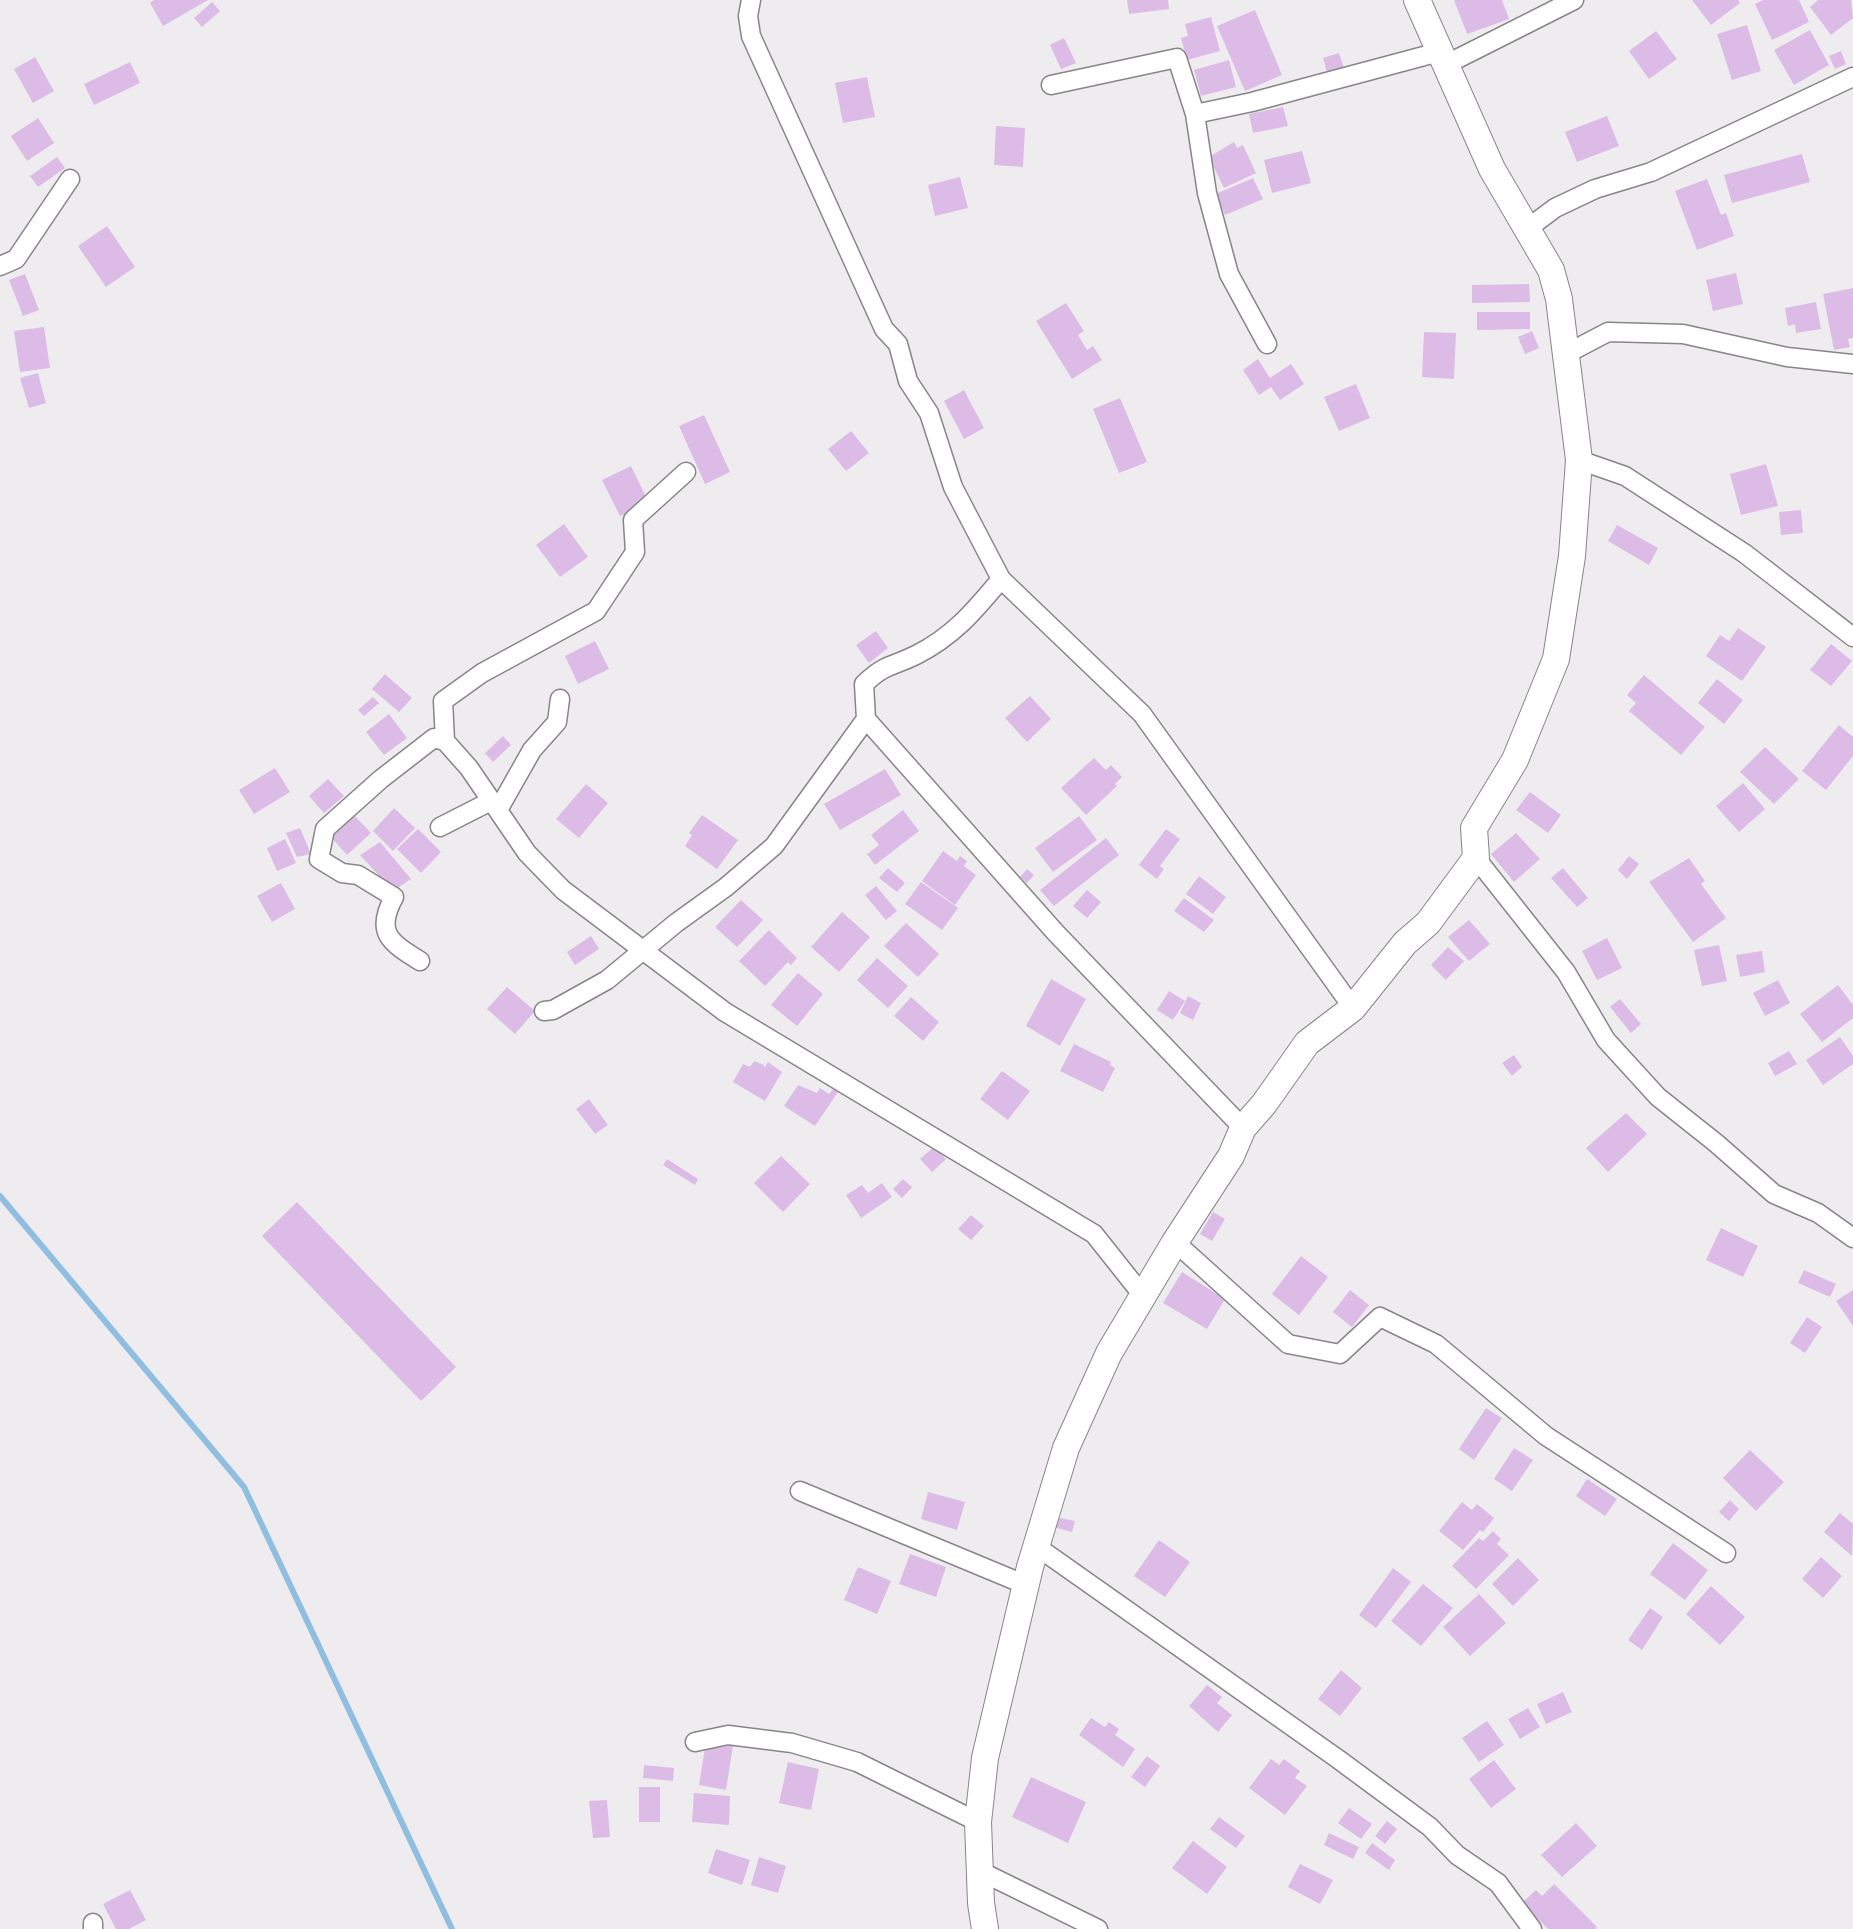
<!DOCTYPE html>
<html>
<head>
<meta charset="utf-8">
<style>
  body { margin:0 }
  canvas { display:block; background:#efecef }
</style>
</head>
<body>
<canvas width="1853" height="1929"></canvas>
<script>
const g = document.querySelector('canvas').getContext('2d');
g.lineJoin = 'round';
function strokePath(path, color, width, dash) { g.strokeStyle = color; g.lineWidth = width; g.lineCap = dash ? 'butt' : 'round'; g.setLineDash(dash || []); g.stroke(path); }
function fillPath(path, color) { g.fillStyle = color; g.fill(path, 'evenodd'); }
const stream = new Path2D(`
  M0 1196 244 1487 452 1929`);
const building = new Path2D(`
  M154 0H208L163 26 150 3Z
  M1127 0H1168L1169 9 1129 14Z
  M1454 0H1502L1509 19 1467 34Z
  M1692 0H1738L1740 3 1711 25Z
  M1763 0H1799L1809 22 1772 40 1755 4Z
  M1818 0H1851L1853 18 1831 35 1810 7Z
  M212 2 220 11 202 27 194 18Z
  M1255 10 1282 75 1245 91 1217 26Z
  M1211 17 1220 51 1187 60 1181 38 1188 36 1185 24Z
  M1747 25 1761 71 1732 80 1717 34Z
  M1810 30 1829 65 1794 85 1774 50Z
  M1656 31 1677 59 1649 79 1629 51Z
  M1064 38 1076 63 1061 69 1050 45Z
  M1841 51 1846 64 1835 69 1829 56Z
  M1339 53 1345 71 1328 76 1323 58Z
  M35 57 54 91 33 103 14 69Z
  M1229 60 1236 87 1201 96 1194 70Z
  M130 62 140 83 94 105 84 84Z
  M867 77 875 117 843 123 835 83Z
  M1283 107 1288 126 1253 133 1249 114Z
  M1607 116 1619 146 1577 162 1565 132Z
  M38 118 54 143 27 161 11 136Z
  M996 126 1025 128 1023 167 994 165Z
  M1234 142 1237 148 1243 145 1256 173 1224 188 1209 157Z
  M1302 151 1311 183 1272 193 1264 160Z
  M1802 154 1810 182 1732 203 1724 175Z
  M57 157 65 168 38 187 30 176Z
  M960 177 968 208 935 216 928 185Z
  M1253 178 1263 199 1225 215 1216 194Z
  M1707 179 1721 215 1726 213 1734 236 1697 250 1675 191Z
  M107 226 135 267 106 287 78 246Z
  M1736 273 1743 304 1713 311 1706 280Z
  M25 274 39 310 23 316 9 280Z
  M1529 284 1530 302 1472 303V285Z
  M1853 288V338L1848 339 1850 347 1834 350 1823 294Z
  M1816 302 1821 329 1796 333 1795 324 1788 326 1785 308Z
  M1066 303 1084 331 1078 335 1087 350 1093 346 1102 360 1072 379 1036 321Z
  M1477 312H1530V329L1477 330Z
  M44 327 50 368 20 372 14 331Z
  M1532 331 1539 348 1525 354 1518 337Z
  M1424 332 1456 333 1454 379 1422 377Z
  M1258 359 1270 378 1291 364 1304 384 1280 400 1271 387 1259 395 1243 370Z
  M38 373 46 403 29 408 20 378Z
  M1356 384 1370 418 1339 431 1324 397Z
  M964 390 984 428 964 439 944 401Z
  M1120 398 1147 462 1119 473 1093 409Z
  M704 415 730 472 705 484 679 426Z
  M851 431 869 453 846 471 828 449Z
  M1766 464 1778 506 1741 515 1730 474Z
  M631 466 649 503 620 516 602 480Z
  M1801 510 1803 533 1781 535 1779 512Z
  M564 524 588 557 560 577 536 545Z
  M1617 525 1658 548 1649 565 1608 541Z
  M1738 628 1766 647 1742 681 1706 656 1720 635 1729 641Z
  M876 631 888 648 869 663 856 645Z
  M595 641 609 669 578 684 565 656Z
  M1831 644 1852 661 1831 686 1810 670Z
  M385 674 412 698 399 712 372 689Z
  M1644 675 1705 727 1681 755 1629 711 1636 703 1627 695Z
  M1717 679 1743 700 1724 724 1698 703Z
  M1030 696 1051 719 1027 742 1005 718Z
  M373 697 379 703 364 716 358 710Z
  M389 714 407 738 384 755 366 732Z
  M1839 725 1853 737V756L1826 790 1802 771Z
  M503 736 511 745 493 762 485 753Z
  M1765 747 1799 779 1774 804 1740 772Z
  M1094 758 1106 770 1111 765 1122 777 1115 784 1117 786 1086 815 1061 788Z
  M275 768 290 792 254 814 239 790Z
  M885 769 901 795 840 830 824 804Z
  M328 779 344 796 324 813 309 796Z
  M1743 783 1765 809 1739 832 1716 806Z
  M586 784 608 803 579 838 556 819Z
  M1530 792 1561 815 1548 833 1516 810Z
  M394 808 415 828 393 851 373 831Z
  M903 810 919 831 875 865 867 854 879 845 871 835Z
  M353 814 371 833 347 855 329 835Z
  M702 815 738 840 717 869 685 846 692 835 689 833Z
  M1079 816 1097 840 1053 872 1035 848Z
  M300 828 311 854 297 857 286 833Z
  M418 829 441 852 421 873 397 849Z
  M1166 829 1180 839 1160 866 1164 869 1157 879 1139 865Z
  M1516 833 1540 859 1514 882 1491 854Z
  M1106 838 1119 855 1054 906 1040 890Z
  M285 839 296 863 277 871 267 848Z
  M380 842 411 879 393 891 360 855Z
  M943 851 957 861 960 856 967 861 964 866 976 875 955 905 922 881Z
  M1629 856 1639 864 1627 879 1618 870Z
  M1689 858 1705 881 1701 884 1726 918 1693 942 1649 882Z
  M888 868 905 883 897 892 879 878Z
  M1563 868 1588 898 1577 907 1551 878Z
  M1027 869 1034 875 1027 883 1020 877Z
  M1199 876 1226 897 1213 914 1186 894Z
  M921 882 958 908 942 930 905 904Z
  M281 883 295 909 272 922 257 896Z
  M876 886 897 911 886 920 865 895Z
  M1087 890 1101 902 1087 918 1073 906Z
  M1184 898 1214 920 1204 932 1174 911Z
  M741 900 763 920 737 947 715 927Z
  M842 912 870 937 839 972 811 947Z
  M1469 920 1490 944 1469 961 1448 937Z
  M906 923 939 954 918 977 884 946Z
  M769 930 797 958 791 965 788 962 765 986 739 961Z
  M591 936 599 949 575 965 567 952Z
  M1607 938 1622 968 1597 980 1582 951Z
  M1719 945 1727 981 1702 986 1694 950Z
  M1448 947 1464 961 1446 980 1431 965Z
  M1762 951 1765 972 1740 977 1736 955Z
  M877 958 908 986 888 1008 857 980Z
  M798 973 823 994 797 1026 771 1005Z
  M1051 979 1086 999 1060 1046 1026 1026Z
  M1778 980 1790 1003 1765 1016 1753 993Z
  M1838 985 1853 1005V1018L1822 1042 1800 1014Z
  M507 987 535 1011 515 1034 487 1009Z
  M1169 991 1185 1001 1173 1020 1157 1010Z
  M1188 996 1201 1003 1193 1020 1180 1013Z
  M911 997 939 1022 923 1041 894 1016Z
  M1620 999 1641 1024 1631 1033 1610 1007Z
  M1840 1037 1853 1056V1064L1823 1085 1806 1060Z
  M1074 1044 1111 1062 1110 1065 1115 1068 1103 1092 1060 1071Z
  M1789 1051 1797 1064 1775 1076 1768 1063Z
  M1514 1055 1522 1067 1512 1076 1502 1063Z
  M754 1061 764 1065V1068L768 1062 782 1072 765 1101 733 1082 743 1064 750 1067Z
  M1002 1071 1030 1091 1008 1120 980 1099Z
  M798 1085 817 1093 820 1088 829 1094 833 1089 838 1092 815 1126 784 1106Z
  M589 1099 608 1125 595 1134 576 1109Z
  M1626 1113 1647 1134 1608 1172 1586 1148Z
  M934 1147 946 1159 932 1172 920 1159Z
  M781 1156 810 1184 783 1212 754 1183Z
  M667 1159 698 1179 695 1185 663 1165Z
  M903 1179 912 1187 902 1198 893 1189Z
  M882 1183 892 1197 861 1218 846 1195 862 1185 868 1193Z
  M297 1202 456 1367 421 1401 262 1236Z
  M1213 1212 1225 1219 1212 1241 1200 1234Z
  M971 1215 984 1226 971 1240 958 1229Z
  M1721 1228 1758 1246 1743 1277 1706 1260Z
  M1301 1256 1328 1277 1299 1315 1272 1294Z
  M1804 1270 1836 1284 1830 1297 1798 1283Z
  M1182 1272 1225 1299 1207 1329 1163 1303Z
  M1350 1290 1369 1305 1352 1327 1333 1312Z
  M1853 1290V1326L1836 1301Z
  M1807 1317 1822 1327 1805 1353 1790 1343Z
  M1486 1408 1502 1418 1474 1460 1459 1449Z
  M1514 1448 1533 1460 1512 1491 1494 1479Z
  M1750 1450 1784 1482 1756 1511 1723 1478Z
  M1587 1479 1617 1499 1605 1516 1576 1496Z
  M928 1492 965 1502 957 1530 921 1519Z
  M1730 1500 1739 1509 1729 1521 1719 1512Z
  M1462 1502 1472 1510 1477 1504 1494 1518 1483 1532 1480 1530 1463 1550 1439 1531Z
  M1840 1513 1853 1524 1852 1556 1824 1532Z
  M1055 1517 1075 1521 1072 1532 1053 1527Z
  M1493 1531 1501 1539 1497 1544 1509 1555 1476 1589 1452 1566 1479 1538 1483 1541Z
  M1159 1540 1190 1562 1165 1597 1134 1576Z
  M1673 1543 1708 1570 1685 1600 1650 1574Z
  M910 1554 946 1567 936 1597 899 1584Z
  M1821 1557 1842 1576 1823 1598 1802 1579Z
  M1518 1558 1539 1580 1513 1606 1492 1584Z
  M858 1567 891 1581 877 1614 844 1600Z
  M1393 1568 1411 1582 1376 1628 1359 1615Z
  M1423 1584 1453 1608 1421 1646 1391 1621Z
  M1711 1586 1745 1617 1720 1645 1686 1614Z
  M1479 1594 1506 1623 1470 1656 1443 1627Z
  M1650 1608 1663 1617 1642 1650 1628 1640Z
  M1341 1670 1362 1688 1340 1716 1318 1699Z
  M1207 1685 1222 1697 1217 1703 1232 1715 1218 1732 1189 1706Z
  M1563 1692 1572 1712 1546 1724 1537 1704Z
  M1528 1708 1540 1727 1520 1739 1508 1719Z
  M1091 1718 1105 1727 1109 1722 1119 1729 1115 1735 1135 1749 1123 1767 1079 1735Z
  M1487 1721 1504 1745 1479 1762 1462 1738Z
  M706 1742 733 1746 726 1790 699 1785Z
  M1147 1756 1160 1766 1145 1787 1131 1777Z
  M1271 1759 1279 1765 1284 1759 1300 1771 1295 1778 1307 1786 1285 1815 1249 1788Z
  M1494 1760 1516 1789 1491 1808 1469 1779Z
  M788 1762 819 1769 811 1810 779 1803Z
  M644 1765 674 1768 673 1781 643 1778Z
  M1031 1777 1086 1802 1068 1843 1012 1817Z
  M639 1787H660V1822H639Z
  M694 1793 730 1796 729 1825 692 1822Z
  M607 1800 610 1837 593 1838 589 1801Z
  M1349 1808 1372 1824 1361 1839 1338 1823Z
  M1219 1817 1245 1836 1236 1848 1210 1829Z
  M1387 1821 1397 1829 1385 1844 1375 1836Z
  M1576 1823 1597 1846 1562 1877 1541 1855Z
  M1329 1833 1359 1847 1353 1859 1324 1845Z
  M1193 1841 1227 1867 1207 1894 1172 1868Z
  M1372 1843 1395 1860 1389 1870 1365 1853Z
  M716 1849 750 1860 742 1885 708 1873Z
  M759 1857 786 1866 778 1893 751 1885Z
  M1300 1864 1333 1880 1320 1904 1288 1887Z
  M1554 1884 1597 1927 1595 1929H1548L1522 1903 1536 1890 1542 1896Z
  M130 1890 146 1920 129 1929H116L103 1904Z`);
const street = new Path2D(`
  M751 0 748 16 751 36 884 329 898 344 908 381 929 413 953 487 1001 579 1142 714 1353 1008
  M1445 65 1574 0
  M1051 85 1177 58 1195 114 1207 193 1229 274 1267 344
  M1195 114 1252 102 1439 52
  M1527 229 1555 208 1595 189 1651 172 1853 77
  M0 266 16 259 70 179
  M1566 354 1608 332 1683 334 1787 357 1853 364
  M1579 460 1625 476 1744 553 1853 637
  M866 719 1055 932 1243 1128
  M445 741 443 701 482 673 596 611 635 552 633 520 686 472
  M498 810 532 750 557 722 560 699
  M440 827 491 801
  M1476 858 1566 972 1606 1040 1658 1097 1716 1143 1774 1194 1818 1213 1853 1238
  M420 961C389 942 375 932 394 897L358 875 342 873 319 859 325 829 381 779 434 738 445 741 469 768 527 853 563 890 725 1012 1094 1234 1144 1297
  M544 1011 553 1010 607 980 676 923 726 887 774 846 866 719 864 684C886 663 892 667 916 655 954 636 975 610 1001 579
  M1175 1242 1288 1344 1340 1354 1380 1317 1436 1344 1546 1436 1726 1553
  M800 1491 1026 1585
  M1036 1546 1338 1759 1430 1827 1457 1855 1498 1883 1532 1929
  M695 1742 728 1735 792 1743 857 1762 978 1822
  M980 1871 1098 1929
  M93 1929V1923`);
const secondary = new Path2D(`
  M985 1929 981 1903 978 1822 985 1758 1030 1567 1066 1448 1109 1353 1175 1242 1231 1156 1243 1128 1264 1104 1307 1043 1353 1008 1405 943 1428 923 1476 858 1474 828 1515 760 1556 659 1572 556 1579 460 1559 299 1551 270 1492 169 1417 0`);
strokePath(stream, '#90bee0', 6);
fillPath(building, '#dcbce7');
strokePath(street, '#878588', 21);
strokePath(secondary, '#878588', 28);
strokePath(street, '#fff', 18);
strokePath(secondary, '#fff', 26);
</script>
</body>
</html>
